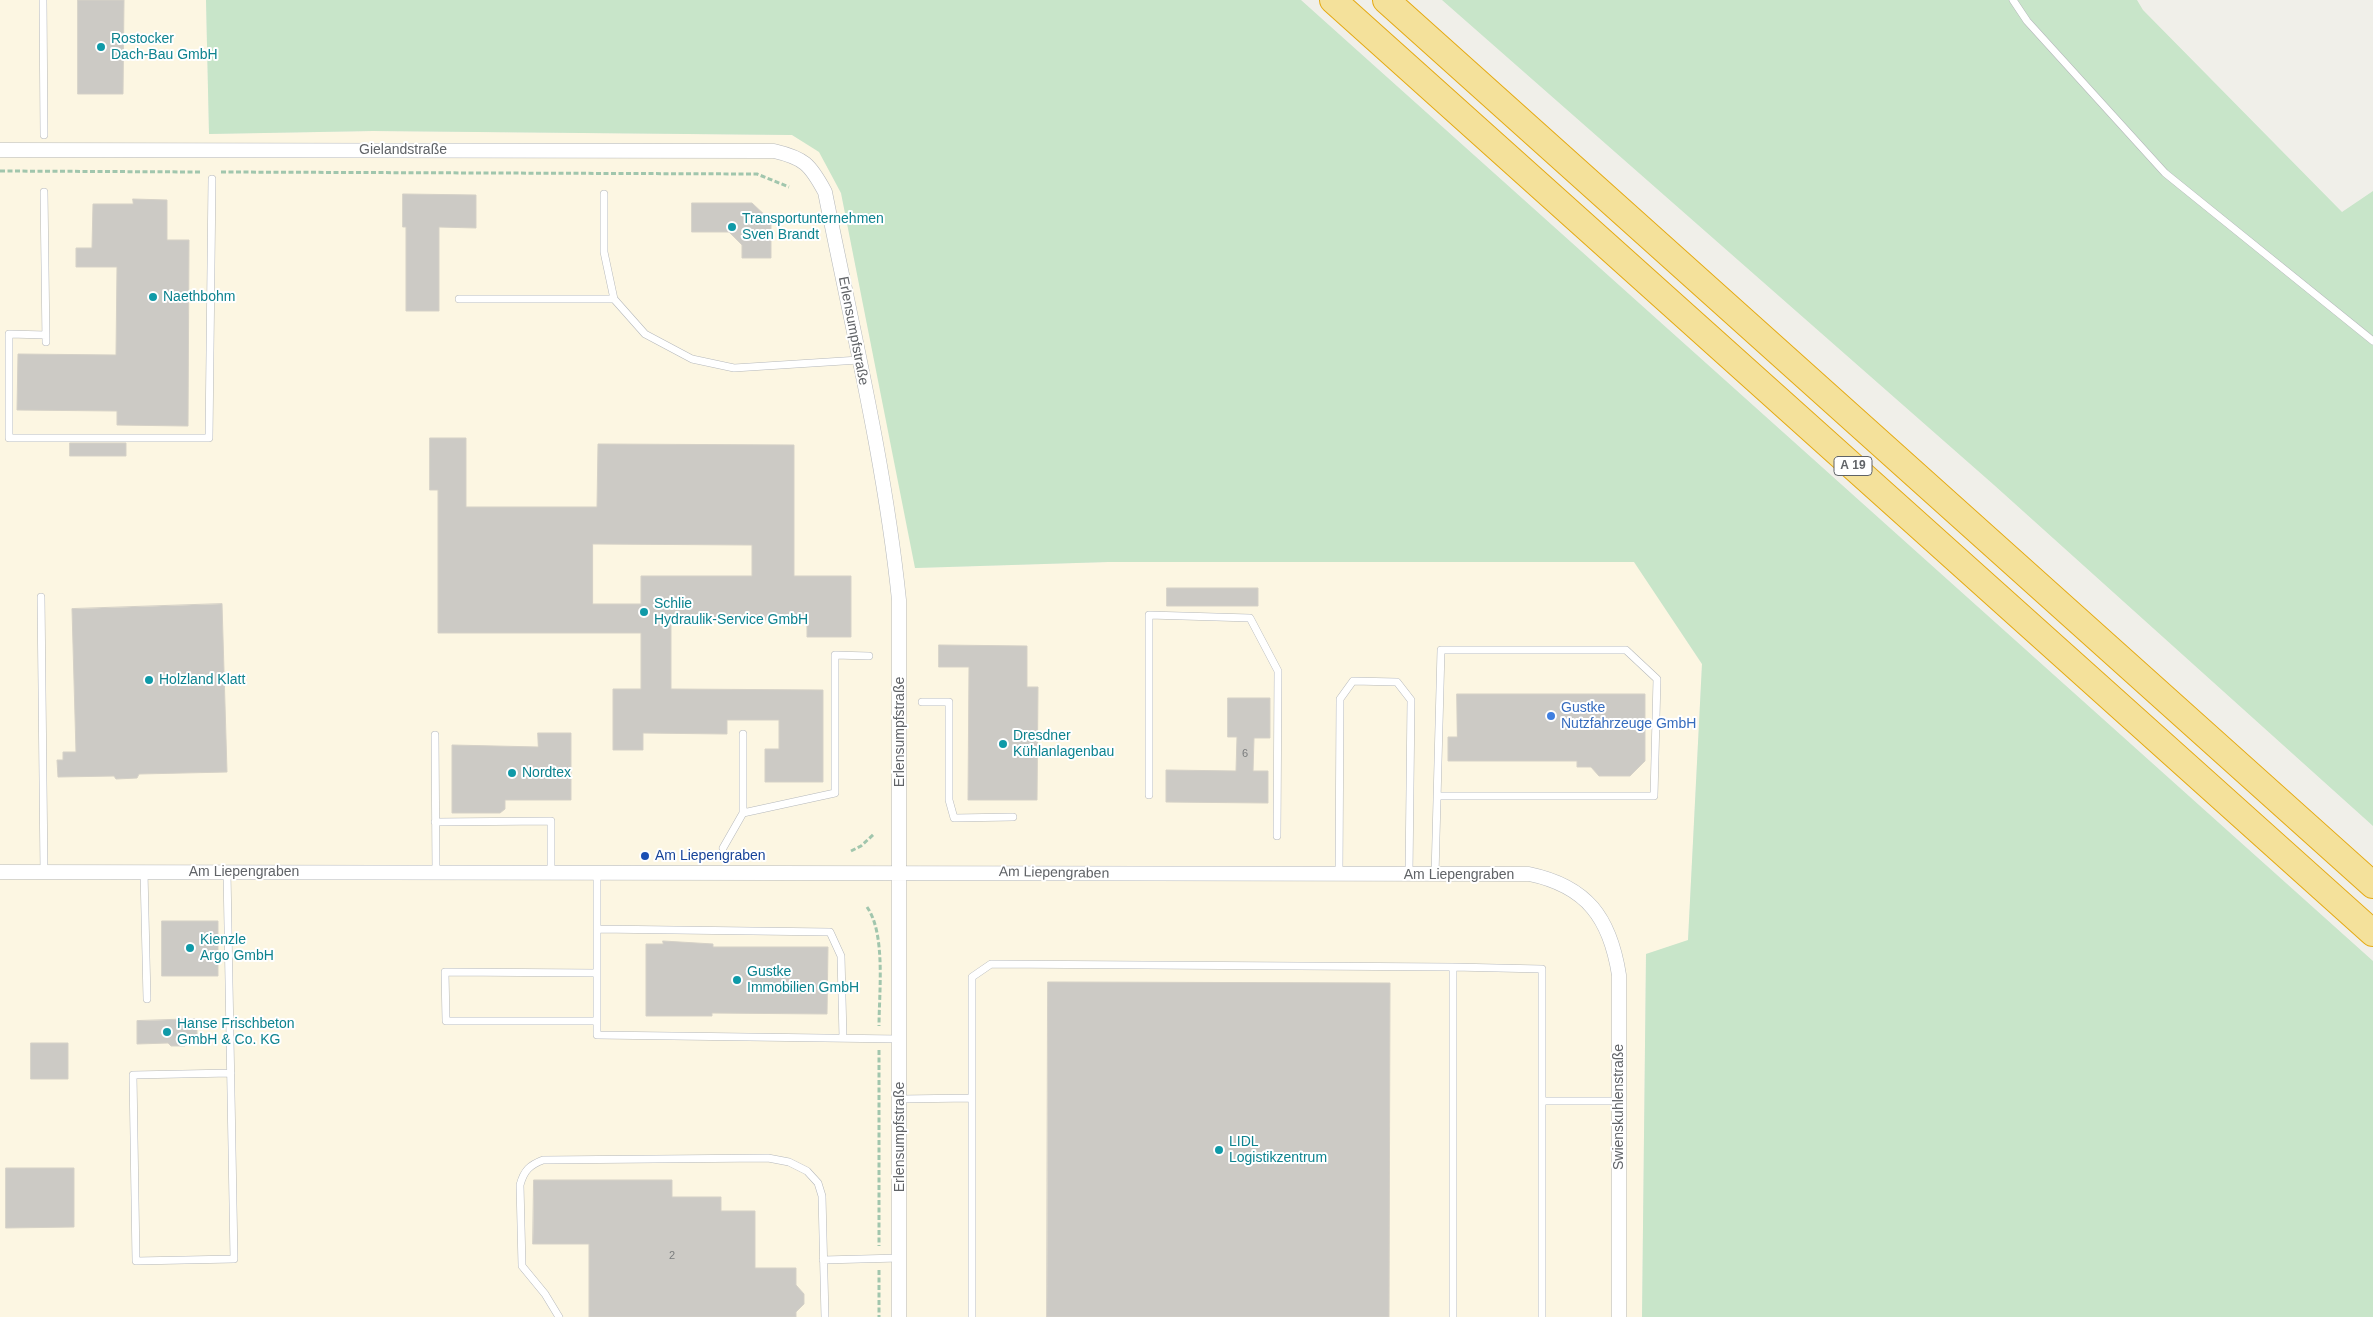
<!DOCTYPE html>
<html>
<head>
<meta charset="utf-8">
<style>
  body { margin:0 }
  canvas { display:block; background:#f0efe9 }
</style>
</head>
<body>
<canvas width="2373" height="1317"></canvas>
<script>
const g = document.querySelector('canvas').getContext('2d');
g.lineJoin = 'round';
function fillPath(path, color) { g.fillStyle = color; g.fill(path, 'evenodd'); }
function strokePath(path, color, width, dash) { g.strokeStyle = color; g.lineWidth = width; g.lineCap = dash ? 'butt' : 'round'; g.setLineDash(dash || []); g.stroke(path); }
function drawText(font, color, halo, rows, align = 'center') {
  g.font = font + ' Arial,sans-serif'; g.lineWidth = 4; g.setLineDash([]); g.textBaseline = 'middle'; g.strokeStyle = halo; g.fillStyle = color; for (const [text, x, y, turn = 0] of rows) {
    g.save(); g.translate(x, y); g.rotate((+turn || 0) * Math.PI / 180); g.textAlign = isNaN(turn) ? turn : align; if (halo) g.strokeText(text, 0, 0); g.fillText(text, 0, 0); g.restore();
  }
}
const commercial = new Path2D(`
  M0 0H206L209 134 373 131 792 135 819 151 841 193 916 568 1108 562 1634 561 1702 664 1688 941 1646 954 1642 1317H0Z`);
const green = new Path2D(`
  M206 0H1301L2373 961V1317H1642L1646 954 1688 940 1702 664 1634 562H1108L915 568 841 193 819 152 792 135 373 131 209 134Z
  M1442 0H2137L2143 10 2342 212 2373 191V826L1994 485Z`);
const building = new Path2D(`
  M78 0H124L123 94H78Z
  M403 194 476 195V228L439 227V311H406V227H403Z
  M133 199 167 200V240H189L188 426 117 425V411L17 410 18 354 116 355 117 267H76V248H92L93 204H133Z
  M692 203H752L771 221V258H742V245L729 232H692Z
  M430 438H466V507H597L598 444 794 445V576H851V637H807V620H671V689L823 690V782H765V749H779V720H727V734L643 733V750H613V689H641V633H438V490H430ZM593 544 752 545V576H641V604H593Z
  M70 443H126V456H70Z
  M1167 588H1258V606H1167Z
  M222 604 227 772 139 774 137 778 116 779 114 776 58 777 57 760H63V752H76L72 609Z
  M939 645 1027 646V687H1038L1037 800H968L969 667H939Z
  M1457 694H1645V761L1630 776H1599L1591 767H1577V761H1448V737H1457Z
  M1228 698H1270V738H1254L1253 771H1268V803L1166 802V770L1236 771 1237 737H1228Z
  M538 733H571V800H505V809L500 813H452V745L538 747Z
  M162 921H218V976H162Z
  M663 941 713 944V947H828L827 1014 712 1013V1016H646V944H663Z
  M1048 982 1390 983 1389 1317H1047Z
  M197 1019V1042H184L185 1046H171L168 1043 137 1044V1021Z
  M31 1043H68V1079H31Z
  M6 1168H74V1227L6 1228Z
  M534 1180H672V1197H721V1211H755V1268H796V1285L804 1294V1304L796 1312V1317H589V1244H533Z`);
const path = new Path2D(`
  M0 171 202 172
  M221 172 757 174 789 187
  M851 851 861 846 874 834
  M867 907C886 934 879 993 879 1026
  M879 1050V1246
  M879 1270V1317`);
const service = new Path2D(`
  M43 0 44 135
  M2013 0 2027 21 2165 173 2373 341
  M44 192 46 342
  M604 194V252L614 299 645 334 692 359 734 368 859 360
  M459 299H614
  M46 335 9 334V438H209L212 179
  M41 597 44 872
  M922 702H949V800L954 818 1013 817
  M435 735 436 872
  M1149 795V615L1250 618 1278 671 1277 836
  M743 813 835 793V655L869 656
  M435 822 551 821V872
  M723 848 743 813V734
  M144 872 147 999
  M227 872 234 1259 136 1261 133 1075 231 1073
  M597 872V1035L900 1039
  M1339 875 1340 699 1353 681 1397 682 1411 700 1409 874
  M1435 875 1441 650H1626L1657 679 1654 796H1437
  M597 929 830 932 841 956 843 1038
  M1453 967 1542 969V1317
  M597 973 445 972 446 1021H597
  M972 1098V977L991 964 1453 967V1317
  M900 1099 972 1098V1317
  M1543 1101H1620
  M823 1260 899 1258
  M559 1317 545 1294 522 1266 520 1185C524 1170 530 1165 543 1160L768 1158 789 1162 807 1171 818 1183 822 1196 825 1317`);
const minor = new Path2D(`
  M0 150 774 151C804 158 810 164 825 192 852 327 885 463 899 600V1317
  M0 872 1529 874C1587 886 1610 918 1619 975V1317`);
const motorway = new Path2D(`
  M1333 0 2373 933
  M1386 0 2373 885`);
const markers = [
  [101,47,5,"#0f9aa8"],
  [732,227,5,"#0f9aa8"],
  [153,297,5,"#0f9aa8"],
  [644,612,5,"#0f9aa8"],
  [149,680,5,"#0f9aa8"],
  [1551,716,5,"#3f7fe0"],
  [1003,744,5,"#0f9aa8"],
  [512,773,5,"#0f9aa8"],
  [645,856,5,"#1a4fb4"],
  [190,948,5,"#0f9aa8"],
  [737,980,5,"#0f9aa8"],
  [167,1032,5,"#0f9aa8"],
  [1219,1150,5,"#0f9aa8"]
];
const numberNames = [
  ["6",1245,754],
  ["2",672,1256]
];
const shields = [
  [1853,466,38]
];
const shieldNames = [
  ["A 19",1853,466]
];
const cultureNames = [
  ["Rostocker",111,39],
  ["Dach-Bau GmbH",111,55],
  ["Transportunternehmen",742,219],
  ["Sven Brandt",742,235],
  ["Naethbohm",163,297],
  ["Schlie",654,604],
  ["Hydraulik-Service GmbH",654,620],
  ["Holzland Klatt",159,680],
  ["Dresdner",1013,736],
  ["Kühlanlagenbau",1013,752],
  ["Nordtex",522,773],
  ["Kienzle",200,940],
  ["Argo GmbH",200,956],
  ["Gustke",747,972],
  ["Immobilien GmbH",747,988],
  ["Hanse Frischbeton",177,1024],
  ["GmbH & Co. KG",177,1040],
  ["LIDL",1229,1142],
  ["Logistikzentrum",1229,1158]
];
const streetNames = [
  ["Gielandstraße",403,150],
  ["Erlensumpfstraße",853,331,79],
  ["Erlensumpfstraße",900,732,-90],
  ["Am Liepengraben",244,872],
  ["Am Liepengraben",1054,873,1],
  ["Am Liepengraben",1459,875],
  ["Swienskuhlenstraße",1619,1107,-90],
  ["Erlensumpfstraße",900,1137,-90]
];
const shopNames = [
  ["Gustke",1561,708],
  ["Nutzfahrzeuge GmbH",1561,724]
];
const transitNames = [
  ["Am Liepengraben",655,856]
];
fillPath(commercial, '#fcf6e2');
fillPath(green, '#c8e5c9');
fillPath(building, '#cccac5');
strokePath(building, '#d5d1c7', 1);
strokePath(service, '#b5b8bb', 8);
strokePath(minor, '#b5b8bb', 15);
strokePath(motorway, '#e5aa14', 28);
strokePath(path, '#a1c6ad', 3, [5, 2.5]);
strokePath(service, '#fff', 7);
strokePath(minor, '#fff', 14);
strokePath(motorway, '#f4e19b', 26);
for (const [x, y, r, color] of markers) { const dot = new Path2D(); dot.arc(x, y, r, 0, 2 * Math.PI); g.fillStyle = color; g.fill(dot); strokePath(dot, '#fff', 2); }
drawText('11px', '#7b7d7e', null, numberNames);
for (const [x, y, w] of shields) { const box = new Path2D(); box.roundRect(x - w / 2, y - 9.5, w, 19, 4); g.fillStyle = '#fff'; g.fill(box); strokePath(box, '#606367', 1); }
drawText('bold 12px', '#606367', null, shieldNames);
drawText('14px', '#0d838f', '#fff', cultureNames, 'left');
drawText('14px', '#606367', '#fff', streetNames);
drawText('14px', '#366cbe', '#fff', shopNames, 'left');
drawText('14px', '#164399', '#fff', transitNames, 'left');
</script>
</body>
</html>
